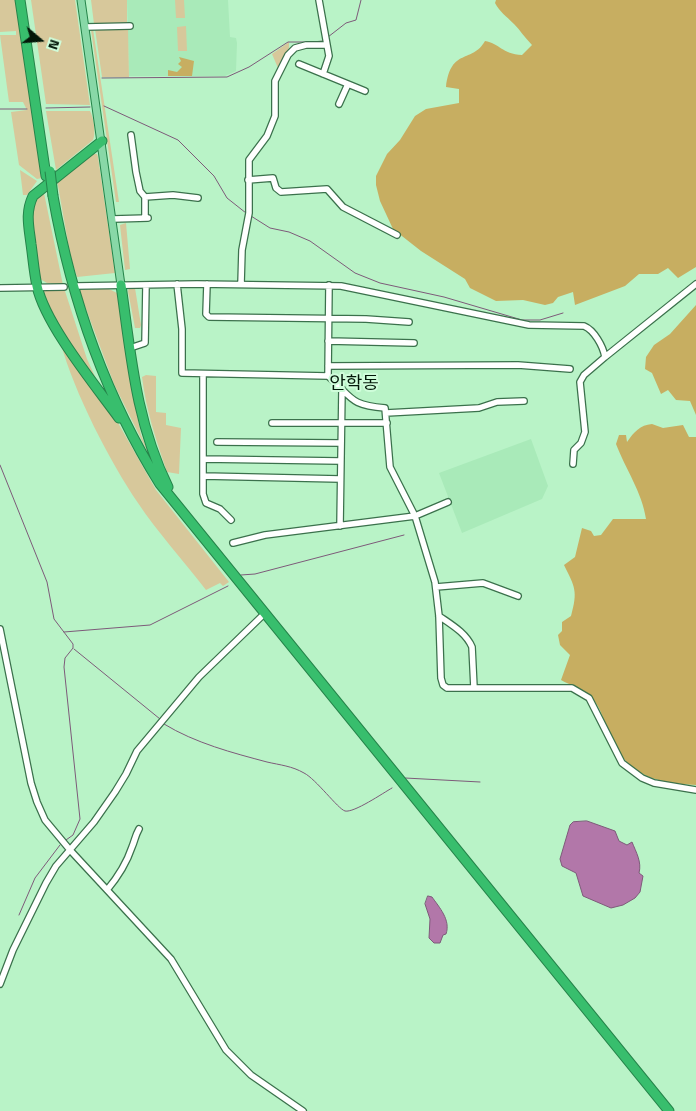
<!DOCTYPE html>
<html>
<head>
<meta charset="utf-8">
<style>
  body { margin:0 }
  #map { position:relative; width:696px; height:1111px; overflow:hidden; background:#b9f3c7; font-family:"Titillium Web",sans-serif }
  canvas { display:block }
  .north { position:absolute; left:15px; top:15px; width:50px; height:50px; -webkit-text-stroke:4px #cffdda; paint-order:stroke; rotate:108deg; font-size:14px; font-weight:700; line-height:20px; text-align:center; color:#021708 }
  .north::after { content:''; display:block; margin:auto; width:18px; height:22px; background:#021708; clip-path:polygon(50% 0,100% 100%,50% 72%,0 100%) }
</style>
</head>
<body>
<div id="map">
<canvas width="696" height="1111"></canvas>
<div class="north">N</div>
</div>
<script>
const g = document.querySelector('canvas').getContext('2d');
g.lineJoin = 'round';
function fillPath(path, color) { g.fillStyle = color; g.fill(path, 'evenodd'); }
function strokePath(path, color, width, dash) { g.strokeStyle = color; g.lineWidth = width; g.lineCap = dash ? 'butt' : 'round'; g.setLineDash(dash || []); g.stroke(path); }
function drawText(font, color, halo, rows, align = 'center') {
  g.font = font + ' "Titillium Web","Noto Sans KR",sans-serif'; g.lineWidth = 4; g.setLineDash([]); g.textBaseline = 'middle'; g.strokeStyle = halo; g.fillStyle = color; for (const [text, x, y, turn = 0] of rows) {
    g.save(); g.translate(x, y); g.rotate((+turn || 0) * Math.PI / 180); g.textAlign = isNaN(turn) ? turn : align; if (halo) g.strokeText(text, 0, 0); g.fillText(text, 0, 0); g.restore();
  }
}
const built = new Path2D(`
  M127 0H228L230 37 236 38 237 43 236 71 225 76H129Z
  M531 439 548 486 542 499 462 533 439 473Z`);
const green = new Path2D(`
  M0 0H16L42 178 37 179 19 165 11 112 27 110 23 102H9L0 35H16V31L0 32Z
  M31 0H75L90 105 46 104Z
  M91 0H127V23L94 24Z
  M175 0H184L185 18H176Z
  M186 26 187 51H178L177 27Z
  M128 28 129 77H102L95 29Z
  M93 29 119 202H116L91 30Z
  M289 42V48L278 68 272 54Z
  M46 111H90C94 119 96 133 93 140L56 170Z
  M90 154H97L98 157 115 273 77 277 70 254 57 180Z
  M20 170 37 181 27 195H23Z
  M40 193H44L63 285 47 283 40 279 31 212 32 205Z
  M126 223 130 269 125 270 120 225Z
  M64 288 87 359 104 396 52 316 42 290Z
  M107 288 117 293 130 380 141 435 154 465 114 384 79 290Z
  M135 288 141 325 140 328H135L128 291 129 289Z
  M61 344 117 421 156 490 229 582 223 586 220 583 206 590C184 561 158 533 138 503 110 462 74 392 61 344Z
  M146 375 156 376V412L166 413V425L181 428 179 474 167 472C156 440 146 410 142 377Z`);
const forest = new Path2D(`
  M496 0H696V267L678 278 668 268 658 274H639L625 286 575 305 573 292 558 297 553 303 545 305 523 300 496 301 470 288 465 279 421 251 393 229 380 201 376 185V176L387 154 400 140 415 116 426 109 459 103V89L446 87C451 47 472 64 485 41 499 43 502 54 522 55L532 45C525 38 520 30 514 24 506 16 500 12 495 3Z
  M179 57 194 61 192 76H168V70L177 72 182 67 178 64 181 61Z
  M696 305V415L690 401 676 400 668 390 661 394 652 373 645 369 646 357 654 345 670 334Z
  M652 424 663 428 683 425 689 437H696V785C657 783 630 777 611 739 605 725 602 708 591 697 585 690 570 685 561 680L570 655 560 645 558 635 562 631V622L571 616C578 591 575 587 564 565L575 557 582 528 591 531 594 536 601 535 613 519H646C642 492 626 470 616 444L619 435H626L627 442C634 432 640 425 652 424Z`);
const water = new Path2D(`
  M587 821 615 831 619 841 627 845 632 842C636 852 642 862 639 873L643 876 640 892 635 898 623 905 611 908 583 896 576 873 562 866 560 859 570 825 573 822Z
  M428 896 432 897C439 907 451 920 446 934L443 935 440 943H434L429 938 430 919 425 904Z`);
const stream = new Path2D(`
  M328 37 346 23 356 20 361 0
  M312 42 323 41
  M102 78 227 77 249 67 288 42H306
  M104 106 178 140 214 176 227 198 246 213
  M46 108 90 107
  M0 109H27
  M251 216 270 228 289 232 310 241 355 273 380 283 444 297 522 320H540L563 313
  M0 465 47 582 54 619 73 644V648L65 658 64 667 80 819 73 835 66 840
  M241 575 255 574 404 535
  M64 632 150 625 228 586
  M74 649 160 719
  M164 724C195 743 233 753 267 762 280 765 292 766 304 773 316 779 338 809 345 811 354 813 383 793 392 788
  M405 778 480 782
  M19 915 35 878 60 845`);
const minor = new Path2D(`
  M319 0 329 56 323 74
  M85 27 130 26
  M299 64 365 91
  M339 104 348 84
  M131 135 136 172 140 191 145 197V218
  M248 180 273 178 276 188 281 192 327 189 343 207 397 235
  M145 197 173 195 198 198
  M113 219 148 218
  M177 284 182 329V373L328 376
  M207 284 206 314 209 317 366 319 409 322
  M241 284 242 250 249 213V160L267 136 275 116V81L288 55 295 48 306 45H327
  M329 285 328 376C353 398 349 405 385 408L390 467 415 516 435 582 439 616 441 678 443 685 447 688H572L589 698 622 763 642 778 654 783 696 790
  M76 286 197 284 341 286 529 325 584 326C594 330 603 346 605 357L584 375 580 382 585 432 581 443 574 450 573 464
  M0 288 64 287
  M328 341 414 343
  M130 348 145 343 146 285
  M605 357 696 284
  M328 366 518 365 570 369
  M203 374V494L206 503 220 509 231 520
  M386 413 479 408 497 402 524 401
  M272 423H387
  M217 442 340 443
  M203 459 340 461
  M203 476 340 479
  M340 526 342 389
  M233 543 265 535 415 516 448 502
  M436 587 483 583 518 596
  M439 616C452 625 466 633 472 647L474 688
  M0 629 31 783 37 802 45 820 70 850 171 959 226 1050 251 1075 303 1111
  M107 890C117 878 127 862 132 847 135 840 135 836 139 829
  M0 984 13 950 46 883 56 866 94 822 115 792 126 774 137 751 199 677 261 617`);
const major = new Path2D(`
  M81 0 121 285`);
const highway = new Path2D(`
  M20 0 46 176
  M102 141 33 196C25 213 29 227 31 244 33 258 34 272 37 286 45 324 95 385 119 418
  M53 196C71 298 105 396 160 484L669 1111
  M121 285C131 356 136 422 168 487`);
const highwayBridge = new Path2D(`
  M50 171 53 196`);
const quarterNames = [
  ["안학동",354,385]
];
fillPath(built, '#a9eab9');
fillPath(green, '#d7c89b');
fillPath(forest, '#c7ae61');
fillPath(water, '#b277a9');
strokePath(water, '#7d5a79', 1);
strokePath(stream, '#7d5a79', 1);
strokePath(minor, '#3b714c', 8);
strokePath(major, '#25844a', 9);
strokePath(highway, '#25844a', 11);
strokePath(minor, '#fff', 5.5);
strokePath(major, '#88d8a7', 7);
strokePath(highway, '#38be6d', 9);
strokePath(highwayBridge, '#25844a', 11, []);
strokePath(highwayBridge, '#38be6d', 9);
drawText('18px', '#021708', '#cffdda', quarterNames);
</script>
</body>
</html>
